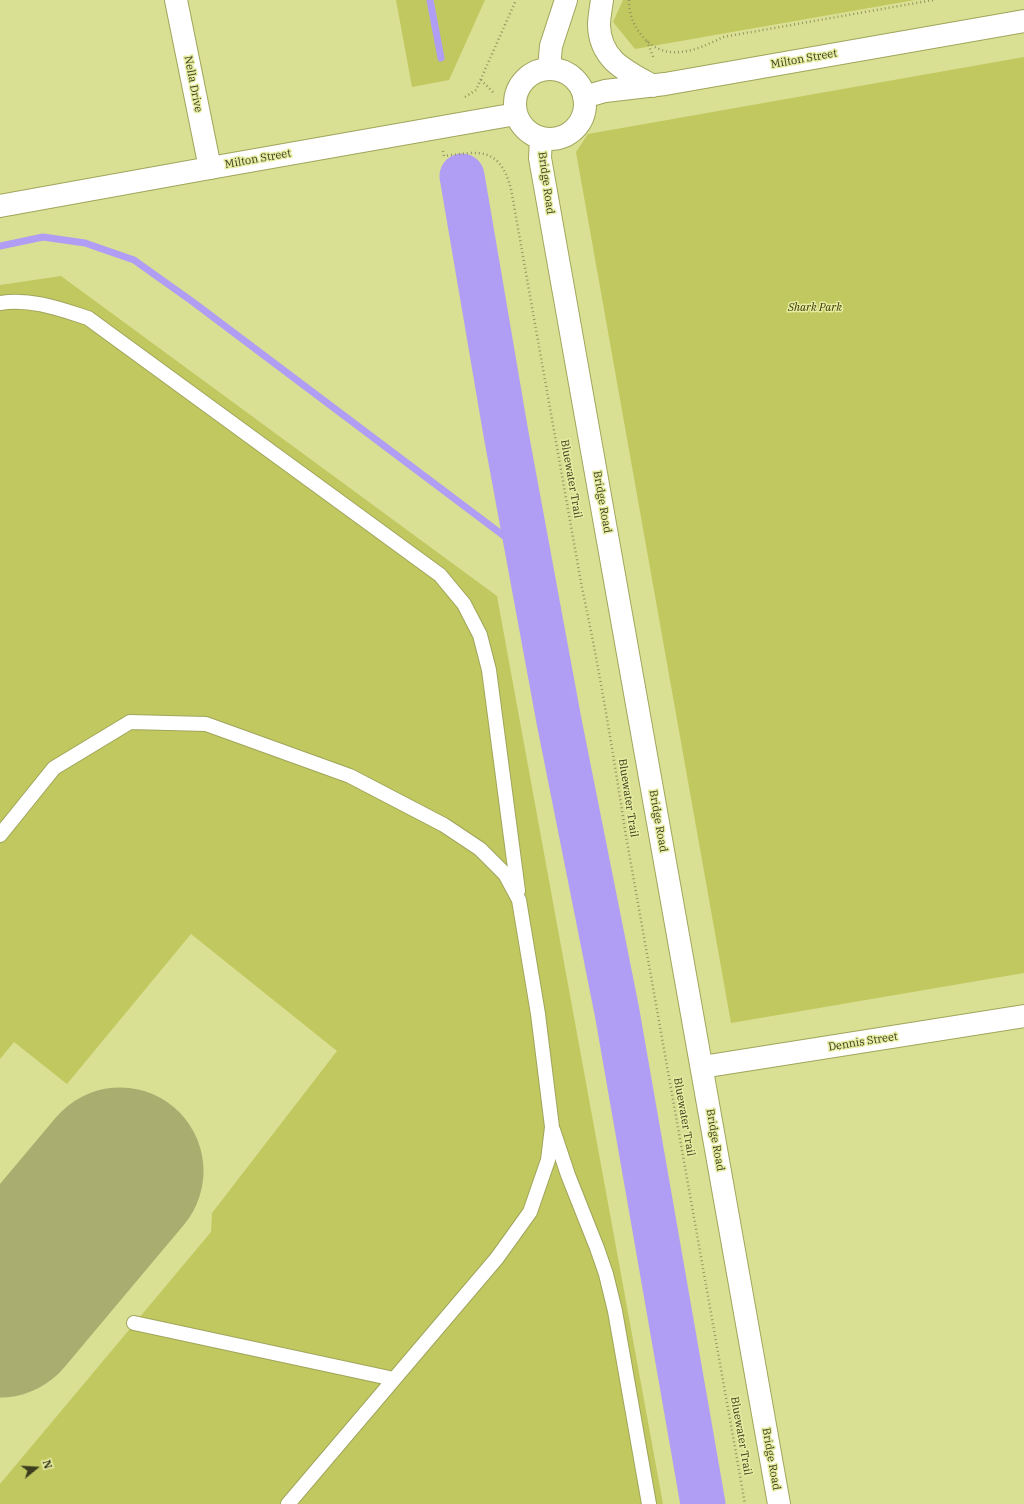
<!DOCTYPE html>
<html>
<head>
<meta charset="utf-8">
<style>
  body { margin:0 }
  #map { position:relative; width:1024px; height:1504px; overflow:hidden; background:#d9df93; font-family:"IBM Plex Serif",serif }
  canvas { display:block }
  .north { position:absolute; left:16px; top:1448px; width:40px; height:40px; -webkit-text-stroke:3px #e6eca0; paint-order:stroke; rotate:72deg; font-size:11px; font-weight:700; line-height:16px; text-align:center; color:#3b3d1e }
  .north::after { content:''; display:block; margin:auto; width:14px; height:18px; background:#3b3d1e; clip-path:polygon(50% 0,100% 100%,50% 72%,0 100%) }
</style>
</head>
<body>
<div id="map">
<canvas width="1024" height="1504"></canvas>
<div class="north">N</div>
</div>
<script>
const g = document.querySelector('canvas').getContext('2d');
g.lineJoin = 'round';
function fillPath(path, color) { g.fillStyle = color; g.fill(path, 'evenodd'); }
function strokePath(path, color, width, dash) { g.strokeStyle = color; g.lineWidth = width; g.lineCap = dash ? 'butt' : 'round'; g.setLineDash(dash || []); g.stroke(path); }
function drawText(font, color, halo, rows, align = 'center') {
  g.font = font + ' "IBM Plex Serif",serif'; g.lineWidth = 3; g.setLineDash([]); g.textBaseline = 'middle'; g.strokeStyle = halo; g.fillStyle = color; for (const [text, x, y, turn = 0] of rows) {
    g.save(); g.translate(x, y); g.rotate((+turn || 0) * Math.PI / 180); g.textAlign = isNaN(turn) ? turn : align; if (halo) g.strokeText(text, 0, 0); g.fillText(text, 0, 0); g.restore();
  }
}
const green = new Path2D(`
  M396 0H485L449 80 412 87Z
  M623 0H915L635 49 613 22Z
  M1024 57V973L731 1023 576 152 588 134Z
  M61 276 497 596 663 1504H0V1484L211 1232 212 1213 337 1051 191 934 67 1084 14 1042 0 1059V285Z`);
const stream = new Path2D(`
  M430 0 441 58
  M0 246 43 237 85 243 134 260 193 302 528 554`);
const river = new Path2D(`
  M462 176 506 434 559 721 617 1012 703 1504`);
const runway = new Path2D(`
  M0 1314 120 1171`);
const path = new Path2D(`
  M629 0C629 12 632 22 639 32 662 64 694 52 723 37L933 0
  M647 41 654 59
  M481 80 494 93
  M465 97 476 90 516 0
  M443 151 444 156C480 151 500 147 511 189L582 588C600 671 613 753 626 836L745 1504`);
const lane = new Path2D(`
  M0 303C31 298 60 309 88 318L440 575 464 604 480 635 489 670 518 891
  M0 835 54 768 130 722 206 724 350 776 444 825 480 849 505 874 519 900 538 1014 552 1127 548 1160 530 1212 497 1258 288 1504
  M553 1130 568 1175 597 1248 606 1274 615 1311 649 1504
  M134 1323 394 1379`);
const street = new Path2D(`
  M176 0 210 168
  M702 1067 1024 1016`);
const secondary = new Path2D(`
  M602 0C601 8 599 17 599 25 600 60 626 71 653 86
  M549 68 551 46 566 0
  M515 104a35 35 0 1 1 70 0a35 35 0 1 1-70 0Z
  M584 97 605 91 665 84 1024 21
  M541 138 540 158 779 1504
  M0 206 210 168 516 114`);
const streetNames = [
  ["Milton Street",804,59,-10],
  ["Nella Drive",193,84,79],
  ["Milton Street",258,159,-10],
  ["Bridge Road",546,183,82],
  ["Bluewater Trail",571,479,80],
  ["Bridge Road",602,502,80],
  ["Bluewater Trail",628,798,81],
  ["Bridge Road",658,821,80],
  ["Dennis Street",863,1042,-9],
  ["Bluewater Trail",684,1117,80],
  ["Bridge Road",715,1140,80],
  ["Bluewater Trail",741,1436,80],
  ["Bridge Road",771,1459,80]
];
const parkNames = [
  ["Shark Park",815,308]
];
fillPath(green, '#c1c85f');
strokePath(stream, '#af9ef3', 7);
strokePath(river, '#af9ef3', 45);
strokePath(runway, '#a9ae70', 167);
strokePath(lane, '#a0a55b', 16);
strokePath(street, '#a0a55b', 24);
strokePath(secondary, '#a0a55b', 24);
strokePath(path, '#93975f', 2.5, [1, 3]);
strokePath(lane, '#fff', 14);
strokePath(street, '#fff', 22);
strokePath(secondary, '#fff', 22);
drawText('11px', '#3b3d1e', '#e6eca0', streetNames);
drawText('italic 11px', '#353700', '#e6eca0', parkNames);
</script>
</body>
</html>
